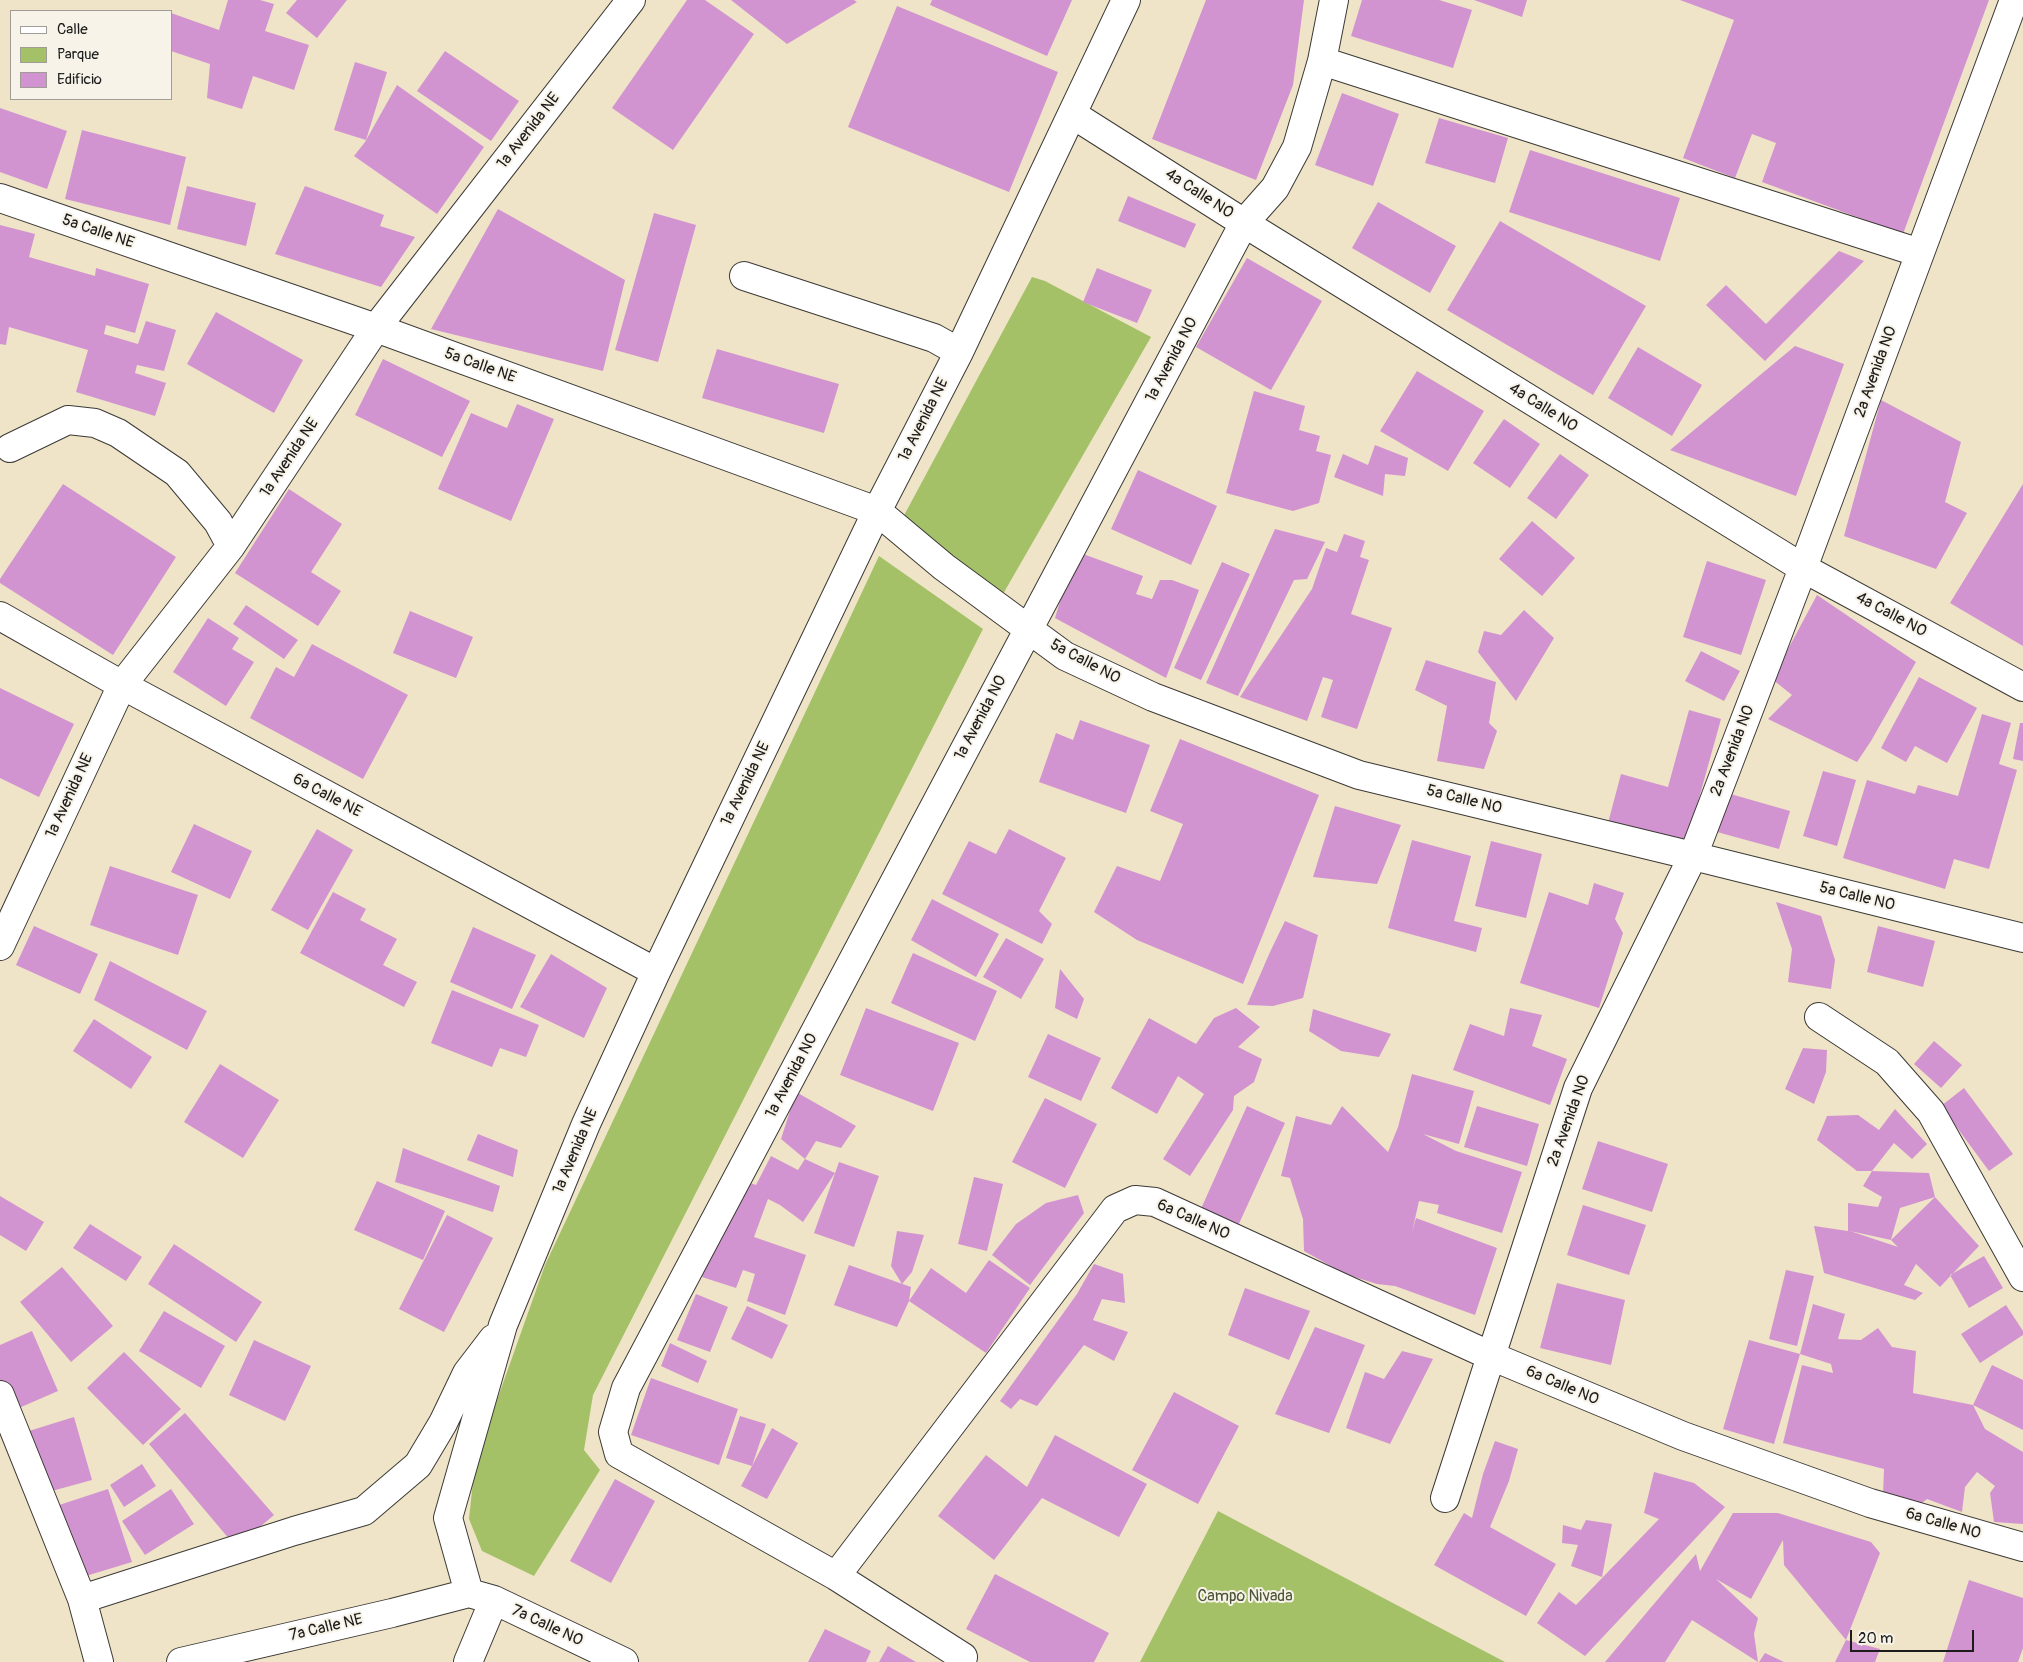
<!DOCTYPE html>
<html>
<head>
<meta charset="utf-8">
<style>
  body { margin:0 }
  #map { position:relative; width:2023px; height:1662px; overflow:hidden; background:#efe4c7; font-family:Pangolin,sans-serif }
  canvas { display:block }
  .legend { position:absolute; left:10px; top:10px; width:162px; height:90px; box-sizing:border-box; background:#f7f3e8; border:1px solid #9f9d96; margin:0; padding:6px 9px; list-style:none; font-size:15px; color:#1c1c1c }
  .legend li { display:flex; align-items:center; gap:10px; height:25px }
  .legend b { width:25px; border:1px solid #9f9d96 }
  .scale { position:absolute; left:1850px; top:1630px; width:124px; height:22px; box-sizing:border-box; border:2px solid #1c1c1c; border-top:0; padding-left:6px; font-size:15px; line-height:18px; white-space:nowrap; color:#1c1c1c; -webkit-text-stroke:4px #f7f3e8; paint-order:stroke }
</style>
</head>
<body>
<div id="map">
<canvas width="2023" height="1662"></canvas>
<ul class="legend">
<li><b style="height:6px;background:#fff"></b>Calle</li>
<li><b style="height:14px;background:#a5c168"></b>Parque</li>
<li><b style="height:14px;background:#d294d0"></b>Edificio</li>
</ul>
<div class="scale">20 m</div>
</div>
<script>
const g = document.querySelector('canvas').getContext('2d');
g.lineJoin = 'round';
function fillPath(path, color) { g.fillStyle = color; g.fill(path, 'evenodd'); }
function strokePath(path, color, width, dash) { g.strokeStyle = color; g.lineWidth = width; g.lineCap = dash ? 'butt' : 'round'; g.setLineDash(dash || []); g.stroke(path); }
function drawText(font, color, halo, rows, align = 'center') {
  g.font = font + ' Pangolin,sans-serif'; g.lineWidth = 4; g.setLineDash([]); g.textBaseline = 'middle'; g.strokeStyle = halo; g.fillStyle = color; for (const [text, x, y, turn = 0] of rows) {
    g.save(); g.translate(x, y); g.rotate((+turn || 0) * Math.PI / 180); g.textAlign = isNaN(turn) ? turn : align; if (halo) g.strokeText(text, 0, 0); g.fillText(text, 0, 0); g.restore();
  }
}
const green = new Path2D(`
  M1032 277 1045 281 1151 337 1003 594 901 521Z
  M879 556 983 629 593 1395 584 1450 600 1470 534 1576 482 1551 469 1519 475 1462 545 1265Z
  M1218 1511 1505 1662H1140Z`);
const building = new Path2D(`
  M228 0H260L274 4 265 31 309 45 294 90 253 76 242 109 207 98 210 64 171 51V13L219 30Z
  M297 0H347L317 38 286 13Z
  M687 0H705L754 34 673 150 612 108Z
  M731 0H854L857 2 787 44Z
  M932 0H1072L1047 56 930 5Z
  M1206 0H1304L1293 85 1256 180 1152 139Z
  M1362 0H1439L1472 10 1453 68 1351 36Z
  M1474 0H1527L1522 17Z
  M1680 0H1989L1903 234 1762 182 1776 143 1752 134 1735 178 1683 158 1734 20Z
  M897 6 1058 72 1009 192 848 127Z
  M445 51 519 101 491 141 417 91Z
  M355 62 387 72 366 140 334 130Z
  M397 85 484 147 437 214 354 156 365 142Z
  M1342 93 1399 114 1373 186 1315 165Z
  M0 108 67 131 47 189 0 172Z
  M1439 118 1508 138 1495 183 1425 163Z
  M82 130 186 157 170 225 65 199Z
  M1530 150 1680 198 1660 261 1509 212Z
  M187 186 256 203 246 246 177 229Z
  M305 186 384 215 380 226 415 237 381 287 275 254Z
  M1128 196 1196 224 1185 248 1118 221Z
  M1378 202 1456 246 1430 293 1352 248Z
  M498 209 625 280 603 371 431 329Z
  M654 213 696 225 658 362 615 350Z
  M1500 221 1646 306 1593 395 1447 310Z
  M0 225 35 234 29 257 95 276 96 268 149 284 135 333 106 325 104 334 138 344 146 321 176 330 164 371 137 365 135 373 166 383 155 416 76 392 88 350 9 327 6 345 0 344Z
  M1839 251 1864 261 1765 361 1706 305 1726 285 1766 324Z
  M1247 258 1322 301 1271 390 1196 347Z
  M1097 268 1152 290 1137 323 1083 302Z
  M216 312 303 360 274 413 187 364Z
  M1795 346 1844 364 1796 496 1670 450Z
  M1638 347 1702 385 1672 436 1608 398Z
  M717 349 839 384 824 433 702 398Z
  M383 359 470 401 442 457 355 415Z
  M1417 371 1484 411 1448 471 1380 431Z
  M1254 391 1305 406 1299 430 1320 436 1316 451 1331 455 1319 503 1293 511 1226 493Z
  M1881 400 1961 442 1945 502 1967 513 1936 569 1844 536Z
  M517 404 554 419 511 521 438 489 471 413 507 428Z
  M1504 419 1540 444 1510 488 1473 463Z
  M1375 445 1408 458 1405 476 1385 474 1383 496 1334 477 1343 454 1368 465Z
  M1560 454 1589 475 1556 519 1527 498Z
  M1138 470 1217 506 1191 565 1111 529Z
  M63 484 176 557 113 655 0 583V579Z
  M2023 484V646L1950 603Z
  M289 489 342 524 311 572 341 591 318 626 235 573Z
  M1532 521 1575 558 1542 596 1499 559Z
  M1275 529 1325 542 1307 579 1294 580 1238 696 1206 683Z
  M1344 534 1365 541 1360 557 1369 560 1351 614 1392 628 1357 729 1321 717 1333 680 1323 677 1307 721 1240 697 1312 589 1326 548 1337 552Z
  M1075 551 1143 576 1136 594 1152 599 1160 580H1172L1199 590 1166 678 1055 618Z
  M1707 561 1766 580 1741 655 1683 637Z
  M1222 562 1250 574 1201 680 1174 668Z
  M1817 595 1916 662 1871 741 1857 762 1768 719 1792 695 1772 679Z
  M246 605 298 640 284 659 233 624Z
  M1524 610 1554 638 1516 701 1478 652 1484 631 1501 635Z
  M410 611 473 637 456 678 393 653Z
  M208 618 239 638 232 649 254 662 226 706 173 672Z
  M312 644 408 695 363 779 250 718 276 667 294 677Z
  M1701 651 1740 671 1724 701 1685 681Z
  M1426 660 1496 682 1489 723 1497 731 1484 769 1437 761 1447 706 1415 690Z
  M1919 677 1977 708 1947 763 1915 746 1906 762 1881 748Z
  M0 688 74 724 39 797 0 778Z
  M1689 710 1721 719 1686 845 1608 823 1621 774 1668 787Z
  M1982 714 2011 723 1999 764 2017 770 1989 869 1954 859 1945 889 1843 858 1867 780 1915 794 1918 785 1958 796Z
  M1080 720 1150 745 1126 813 1039 782 1056 733 1073 740Z
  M2020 723H2023V761L2013 759Z
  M1180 739 1319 795 1243 984 1137 940 1094 912 1117 866 1160 881 1183 824 1150 811Z
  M1823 771 1856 780 1837 846 1803 836Z
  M1727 793 1790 811 1779 849 1717 832Z
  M1335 806 1401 825 1377 884 1313 877Z
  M194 824 252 851 230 899 171 872Z
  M317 829 353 850 308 930 271 910Z
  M1009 829 1066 858 1039 911 1052 924 1042 944 942 894 969 841 996 854Z
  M1412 840 1471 856 1454 921 1482 928 1476 952 1388 928Z
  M1491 841 1542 854 1526 918 1475 906Z
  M110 866 198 895 178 955 90 925Z
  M1594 883 1624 893 1615 919 1623 933 1599 1008 1520 983 1549 892 1588 905Z
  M333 892 366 909 360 920 397 939 383 965 417 982 404 1007 300 953Z
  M932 899 999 934 976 977 911 940Z
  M1776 902 1821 916 1835 960 1831 989 1788 982 1792 949Z
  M1285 921 1318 935 1303 998 1273 1006 1247 1005 1270 952Z
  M34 926 98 954 80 994 16 965Z
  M1878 926 1935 941 1923 987 1867 972Z
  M473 927 536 955 512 1009 450 982Z
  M1006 938 1044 959 1021 999 983 977Z
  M913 953 997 991 975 1041 891 1003Z
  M551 954 607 988 584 1038 520 1007Z
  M110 961 207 1011 187 1050 94 1000Z
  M1060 969 1084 999 1077 1019 1055 1008Z
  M452 990 539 1025 526 1057 500 1048 492 1067 431 1043Z
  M866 1008 959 1043 933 1111 840 1075Z
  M1236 1008 1260 1027 1238 1047 1262 1059 1254 1082 1234 1096 1233 1110 1190 1176 1163 1159 1204 1094 1178 1076 1157 1114 1111 1088 1149 1018 1196 1044 1214 1018Z
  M1510 1008 1542 1015 1532 1046 1567 1059 1550 1105 1453 1070 1470 1024 1504 1036Z
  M1313 1009 1391 1034 1379 1057 1341 1051 1309 1031Z
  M94 1019 152 1057 131 1089 73 1051Z
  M1048 1034 1101 1058 1081 1101 1028 1077Z
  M1934 1041 1962 1065 1941 1088 1914 1064Z
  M1803 1048 1827 1050 1826 1072 1814 1104 1785 1089Z
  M220 1064 279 1100 243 1158 184 1122Z
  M1412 1074 1474 1091 1459 1144 1423 1134 1456 1151 1522 1172 1502 1233 1437 1213 1439 1205 1419 1201 1412 1232 1416 1218 1497 1248 1475 1315 1395 1286 1377 1284 1345 1274 1304 1251 1303 1219 1290 1178 1281 1176 1296 1116 1331 1125 1342 1106 1388 1152 1398 1127Z
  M1964 1088 2013 1154 1989 1171 1941 1106Z
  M796 1092 856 1126 841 1148 816 1141 805 1159 781 1139Z
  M1045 1098 1097 1124 1065 1188 1012 1162Z
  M1247 1106 1285 1123 1237 1228 1200 1211Z
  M1477 1106 1539 1124 1527 1166 1464 1147Z
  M1895 1109 1927 1144 1912 1159 1894 1143 1872 1171H1857L1817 1140 1827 1116 1858 1115 1879 1130Z
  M478 1134 518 1150 513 1177 467 1160Z
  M1598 1141 1668 1164 1652 1212 1582 1189Z
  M403 1148 500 1186 493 1212 395 1182Z
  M771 1156 798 1170 805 1159 835 1173 803 1222 780 1205 768 1199 754 1237 806 1255 785 1315 747 1301 755 1274 743 1270 736 1288 702 1277 736 1178 756 1185Z
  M839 1162 879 1176 854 1247 814 1233Z
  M1872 1171 1929 1173 1935 1197 1900 1208 1891 1240 1935 1197 1979 1246 1940 1287 1916 1264 1904 1285 1923 1293 1915 1300 1824 1273 1814 1226 1848 1231V1203L1878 1207 1882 1197 1863 1186ZM1850 1231 1891 1240 1898 1247Z
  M974 1177 1003 1184 987 1251 958 1244Z
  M377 1181 445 1211 423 1260 354 1230Z
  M1078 1195 1084 1213 1030 1285 992 1255 1016 1224 1046 1203Z
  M0 1196 44 1222 26 1251 0 1235Z
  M1583 1205 1646 1225 1629 1275 1567 1255Z
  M447 1215 493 1238 444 1332 399 1309Z
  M90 1224 142 1257 126 1281 73 1248Z
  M897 1231 924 1235 912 1272 902 1284 891 1266Z
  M174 1244 262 1302 236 1342 148 1284Z
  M1984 1256 2003 1288 1969 1308 1950 1275Z
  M989 1260 1030 1288 986 1353 909 1301 897 1327 834 1305 849 1265 911 1287 909 1301 931 1268 966 1293Z
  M1094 1264 1123 1274 1125 1303 1102 1299 1093 1320 1128 1332 1114 1361 1084 1345 1037 1406 1020 1399 1011 1409 1000 1401 1077 1294Z
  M62 1267 113 1326 71 1362 20 1302Z
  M1786 1270 1814 1276 1797 1346 1769 1339Z
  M1557 1283 1625 1300 1611 1365 1540 1348Z
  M1245 1288 1310 1311 1289 1360 1228 1335Z
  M696 1294 728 1307 710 1352 677 1340Z
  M1813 1304 1845 1314 1838 1339 1861 1340 1878 1328 1892 1347 1916 1351 1913 1393 1973 1405 1985 1429 2023 1452V1524L1994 1522 1990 1493 1995 1486 1977 1472 1965 1487 1962 1512 1927 1499 1917 1507 1883 1495 1884 1469 1783 1443 1802 1365 1833 1373 1831 1364 1800 1354Z
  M2006 1305 2023 1331V1335L1980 1363 1961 1334Z
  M747 1306 788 1325 772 1359 731 1339Z
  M164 1311 225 1346 201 1388 139 1351Z
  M1315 1327 1365 1345 1329 1433 1275 1414Z
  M32 1331 58 1391 12 1411 0 1385V1345Z
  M254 1340 311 1366 285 1421 229 1395Z
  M1749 1340 1800 1354 1774 1444 1723 1429Z
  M670 1343 707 1361 698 1383 661 1366Z
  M1402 1351 1433 1359 1390 1444 1346 1428 1365 1372 1384 1379Z
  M124 1352 181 1409 143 1445 87 1388Z
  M1992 1365 2023 1380V1430L1973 1405Z
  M651 1378 738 1409 719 1465 631 1435Z
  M1174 1392 1239 1426 1198 1504 1132 1470Z
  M185 1413 274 1515 236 1547 149 1444Z
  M740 1416 766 1424 752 1466 772 1428 798 1443 767 1499 741 1486 752 1466 726 1458Z
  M74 1417 92 1480 41 1494 16 1435Z
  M1055 1435 1147 1484 1119 1537 1042 1498 994 1560 938 1516 986 1455 1027 1487Z
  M1495 1441 1518 1449 1509 1481 1490 1527 1556 1564 1526 1616 1434 1565 1464 1513 1472 1518 1483 1474Z
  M142 1464 156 1486 124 1507 110 1485Z
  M1654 1472 1694 1483 1725 1507 1585 1656 1537 1623 1559 1592 1576 1605 1659 1519 1644 1513Z
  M615 1479 655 1501 611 1583 570 1561Z
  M108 1489 132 1562 76 1579 53 1507Z
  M171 1489 194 1524 145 1555 122 1521Z
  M1733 1513H1778L1871 1542 1880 1553 1846 1640 1784 1565 1783 1540 1751 1599 1716 1579 1758 1618 1754 1634 1758 1662 1692 1620 1665 1662H1605L1696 1554 1700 1571Z
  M1586 1520 1612 1524 1602 1577 1571 1566 1578 1545 1562 1543 1563 1525 1581 1530Z
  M995 1574 1109 1633 1094 1662H1030L966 1629Z
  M1969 1580 2023 1598V1648L2018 1662H1943Z
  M825 1629 871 1651 866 1662H808Z
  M1846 1640 1880 1649 1875 1662H1835Z
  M888 1646 916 1662H879Z
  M1765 1653 1784 1662H1759Z`);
const minor = new Path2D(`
  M1322 61 1920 253
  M1072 114 1244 223 1803 568 2023 687
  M0 198 376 328 877 511 944 567 1065 656 1153 697 1359 775 1693 856 2023 938
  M744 276 934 338 959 352
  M10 448 68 420 95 423 118 433 177 473 218 522 231 546
  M0 616 122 685 656 972
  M0 946 122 685 231 546 376 328 631 0
  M1819 1017 1887 1062 1931 1112 2023 1277
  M0 1395 82 1599 99 1662
  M1445 1498 1578 1088 1693 856 1803 568 2014 0
  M836 1576 1115 1209 1135 1200 1155 1202 1491 1356 1683 1436 1870 1503 2023 1547
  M469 1593 448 1518 503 1325 586 1124 656 972 877 511 959 352 1126 0
  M469 1593 494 1600 624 1662
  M82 1599 294 1531 364 1511 418 1465 443 1423 467 1373 493 1339
  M963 1657 836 1576 619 1454 613 1432 626 1388 1244 223 1275 188 1297 147 1322 61 1334 0
  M181 1662 392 1613 469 1593
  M468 1662 494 1600`);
const streetNames = [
  ["1a Avenida NE",529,131,-52],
  ["4a Calle NO",1199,194,33],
  ["5a Calle NE",98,232,19],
  ["1a Avenida NO",1172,360,-62],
  ["5a Calle NE",480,366,20],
  ["2a Avenida NO",1876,372,-70],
  ["4a Calle NO",1543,408,32],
  ["1a Avenida NE",924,420,-63],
  ["1a Avenida NE",290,458,-56],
  ["4a Calle NO",1891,615,28],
  ["5a Calle NO",1085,662,28],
  ["1a Avenida NO",981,718,-62],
  ["2a Avenida NO",1733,751,-69],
  ["1a Avenida NE",746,784,-64],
  ["1a Avenida NE",70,796,-65],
  ["6a Calle NE",327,796,28],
  ["5a Calle NO",1464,800,14],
  ["5a Calle NO",1857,897,14],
  ["1a Avenida NO",792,1076,-62],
  ["2a Avenida NO",1569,1121,-70],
  ["1a Avenida NE",576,1151,-67],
  ["6a Calle NO",1193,1220,24],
  ["6a Calle NO",1562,1386,23],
  ["6a Calle NO",1943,1524,16],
  ["7a Calle NO",547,1626,25],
  ["7a Calle NE",326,1628,-13]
];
const parkNames = [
  ["Campo Nivada",1245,1597]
];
fillPath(green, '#a5c168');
fillPath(building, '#d294d0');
strokePath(minor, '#3c3a36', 30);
strokePath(minor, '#fff', 28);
drawText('16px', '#1c1c1c', '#f7f3e8', streetNames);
drawText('16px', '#4c5637', '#f7f3e8', parkNames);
</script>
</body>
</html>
